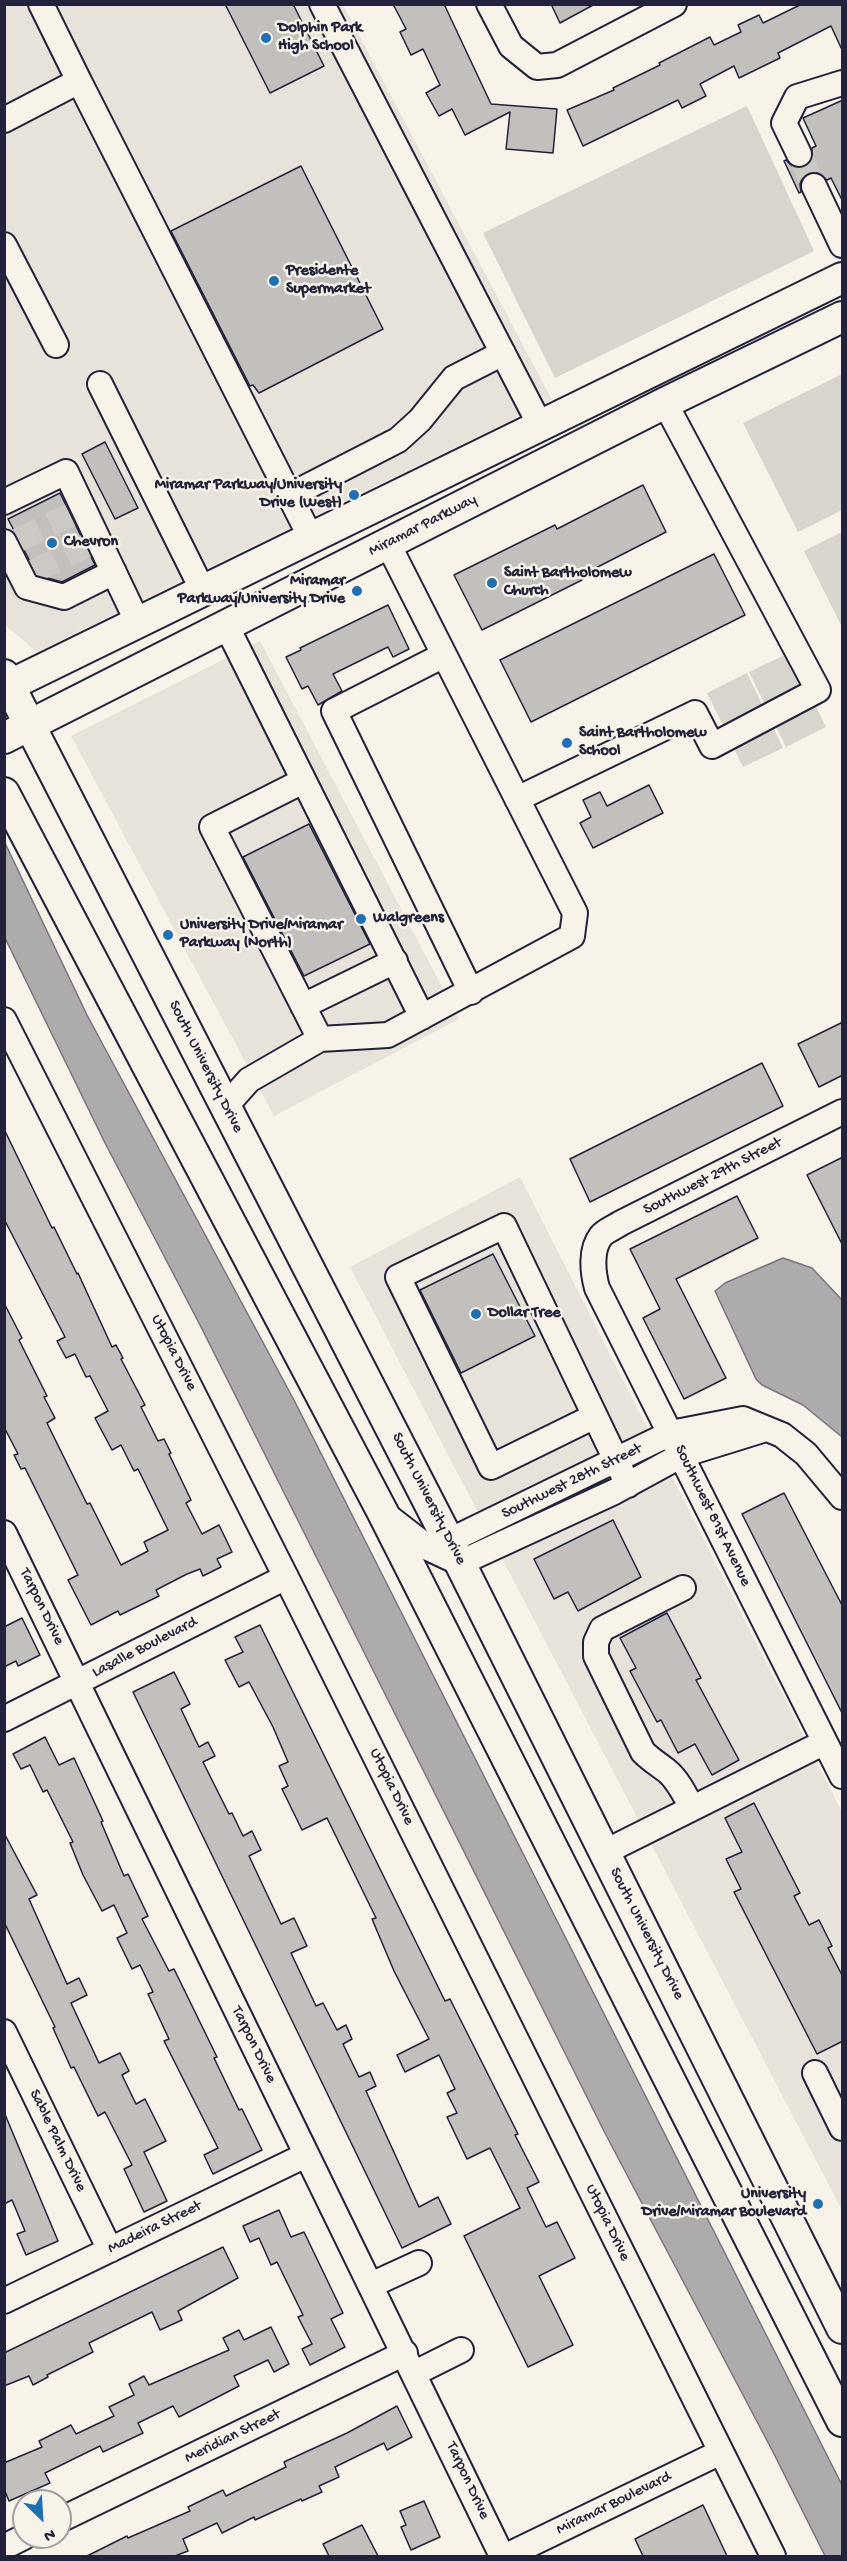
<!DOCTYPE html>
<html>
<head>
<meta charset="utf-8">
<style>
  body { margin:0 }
  #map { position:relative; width:847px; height:2561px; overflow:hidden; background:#f7f3e8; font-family:"Gochi Hand",sans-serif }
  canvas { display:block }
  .frame { position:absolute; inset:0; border:6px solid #22223b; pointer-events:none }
  .north { position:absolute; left:12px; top:2489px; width:60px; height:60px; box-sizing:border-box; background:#f7f3e8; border:2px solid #a29fa3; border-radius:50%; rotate:155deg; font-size:16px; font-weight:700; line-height:24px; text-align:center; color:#22223b }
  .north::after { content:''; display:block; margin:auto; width:21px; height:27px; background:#1f6fb2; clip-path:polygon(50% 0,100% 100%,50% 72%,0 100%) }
</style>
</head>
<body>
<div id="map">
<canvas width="847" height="2561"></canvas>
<div class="frame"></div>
<div class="north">N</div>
</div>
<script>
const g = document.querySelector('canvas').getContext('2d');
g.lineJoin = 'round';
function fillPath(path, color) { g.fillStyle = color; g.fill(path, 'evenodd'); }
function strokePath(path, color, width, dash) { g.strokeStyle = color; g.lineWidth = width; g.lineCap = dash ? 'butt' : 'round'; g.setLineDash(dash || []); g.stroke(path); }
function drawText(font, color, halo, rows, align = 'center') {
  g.font = font + ' "Gochi Hand",sans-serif'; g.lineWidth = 5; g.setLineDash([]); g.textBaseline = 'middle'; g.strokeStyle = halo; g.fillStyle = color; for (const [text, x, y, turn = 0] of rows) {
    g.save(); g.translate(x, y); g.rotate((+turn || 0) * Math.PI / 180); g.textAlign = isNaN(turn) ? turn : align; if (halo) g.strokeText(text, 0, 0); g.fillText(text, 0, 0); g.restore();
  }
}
const built = new Path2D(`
  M5 5H343L552 400 37 652 5 625Z
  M260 641 459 1019 274 1116 71 736Z
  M520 1177 842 1812V2210L350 1267Z`);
const green = new Path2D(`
  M747 106 814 251 555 378 483 233Z
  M842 374V510L798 532 743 423Z
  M842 532V627L804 551Z
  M789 653 826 727 786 747 749 672Z
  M747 673 783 748 743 767 707 693Z`);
const water = new Path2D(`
  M5 843 87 1015 295 1402 842 2485V2556H825L772 2450 606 2135 199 1323 104 1141 5 938Z
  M783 1258 812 1268 842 1300V1437L803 1405 762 1385 756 1379 715 1291 725 1283Z`);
const building = new Path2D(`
  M225 4H293L324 66 270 93Z
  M393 4H444L491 104 557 109 553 153 506 149 510 112 465 135 452 109 439 116 426 93 440 85 423 49 411 55 400 32 406 29Z
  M551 4H595L560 23Z
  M802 4H843V52L831 26 778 53 780 58 739 78 734 66 700 84 706 96 682 108 678 100 583 146 567 110 614 90 613 88 660 65 659 63 710 37 714 45 741 32 738 25 759 15 763 23Z
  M843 100V202L831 178 827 180 816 172 808 173 803 177 800 184 801 192 799 193 784 161 786 160 792 166 799 168 806 166 811 161 812 148 816 146 803 118Z
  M301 166 383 329 259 393 253 385 250 386 171 231Z
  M105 442 138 508 115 519 82 454Z
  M643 485 666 532 580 576 582 580 482 630 454 575 555 525 557 529Z
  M60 493 95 565 62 582 37 575 8 519Z
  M714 554 745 615 531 722 500 660Z
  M388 605 409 649 393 657 388 647 333 674 342 691 318 705 308 686 302 689 286 657 301 650 300 648Z
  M649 785 663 813 593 848 580 823 591 817 583 800 600 792 607 806Z
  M309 824 370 944 304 976 243 857Z
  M843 1022V1075L819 1087 798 1044Z
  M762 1063 783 1106 590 1202 570 1159Z
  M4 1129 52 1228 54 1227 77 1274 78 1273 112 1347 116 1345 123 1358 121 1359 145 1405 141 1407 158 1441 164 1439 171 1453 169 1454 191 1500 186 1503 202 1534 219 1525 232 1552 217 1559 221 1567 203 1576 200 1569 187 1574 156 1590 159 1596 120 1615 118 1611 91 1625 68 1580 78 1575 25 1468 21 1469 14 1455 18 1454 4 1427V1303L22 1338 19 1340 47 1396 44 1397 55 1418 47 1423 87 1504 90 1503 121 1565 148 1551 144 1542 168 1530 138 1469 134 1471 121 1445 112 1450 95 1418 108 1411 90 1376 86 1377 75 1354 66 1358 57 1341 65 1337 4 1219Z
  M843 1157V1246L807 1175Z
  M737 1196 758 1238 676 1279 726 1378 684 1399 643 1318 660 1309 630 1249Z
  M493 1254 535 1336 461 1373 420 1290Z
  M784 1493 843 1607V1715L742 1514Z
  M613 1520 641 1577 578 1611 568 1592 554 1599 534 1559Z
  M667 1613 701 1678 696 1680 739 1760 712 1775 695 1744 678 1753 661 1720 657 1722 630 1671 636 1668 620 1638Z
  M22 1618 40 1655 18 1666 16 1661 4 1667V1627Z
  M260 1625 445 2001 450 1999 518 2134 515 2135 539 2182 527 2188 546 2227 557 2222 575 2258 539 2276 573 2345 528 2367 464 2236 520 2208 490 2148 467 2159 447 2117 457 2113 447 2093 455 2089 439 2055 405 2072 397 2055 429 2039 394 1971 372 1919 376 1918 327 1818 302 1830 282 1789 288 1786 279 1766 288 1762 273 1727 249 1682 239 1687 225 1660 243 1652 235 1637Z
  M174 1672 190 1704 181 1709 199 1747 208 1742 215 1756 203 1762 229 1814 232 1813 243 1836 252 1831 261 1850 249 1856 281 1924 294 1918 307 1946 291 1953 316 2006 323 2003 337 2030 346 2025 352 2039 343 2044 359 2077 370 2072 376 2086 366 2091 419 2207 438 2197 451 2224 402 2248 133 1692Z
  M45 1737 59 1765 74 1758 103 1821 101 1822 124 1876 128 1874 148 1916 142 1919 169 1971 174 1969 217 2057 214 2058 239 2110 242 2109 262 2150 213 2174 204 2155 218 2148 164 2041 169 2039 148 1994 153 1992 140 1965 132 1969 117 1938 127 1933 114 1905 102 1911 83 1875 70 1843 73 1842 47 1790 43 1792 30 1765 21 1769 13 1754Z
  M754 1803 800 1893 794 1896 809 1925 819 1920 832 1946 828 1948 843 1977V2041L817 2054 734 1892 741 1889 726 1859 742 1852 725 1818Z
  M4 1833 37 1895 29 1899 67 1984 79 1978 87 1995 71 2003 99 2063 120 2053 129 2071 122 2075 136 2104 145 2099 166 2141 144 2152 167 2201 144 2212 124 2169 132 2165 105 2112 98 2116 74 2067 71 2068 53 2028 55 2027 4 1922Z
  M4 2112 58 2241 26 2255 17 2234 25 2231 12 2200 4 2204Z
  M279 2210 291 2237 304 2232 343 2313 331 2319 345 2347 310 2365 302 2349 312 2344 298 2317 303 2315 277 2262 271 2265 259 2238 250 2242 243 2226Z
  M223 2247 238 2278 178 2311 182 2320 160 2330 152 2312 89 2343 93 2352 47 2375 48 2377 33 2385 29 2376 4 2386V2353Z
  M271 2327 289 2364 274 2372 268 2360 234 2376 239 2386 179 2417 173 2406 138 2423 143 2433 103 2452 100 2446 45 2473 50 2483 9 2501 4 2489V2463L42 2447 39 2441 71 2425 76 2434 114 2416 109 2407 134 2395 129 2384 144 2376 149 2385 229 2350 223 2338 239 2330 244 2340Z
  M397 2406 412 2437 387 2450 384 2443 335 2467 339 2477 319 2486 322 2492 302 2501 301 2499 255 2520 254 2517 222 2533 217 2523 183 2539 188 2551 175 2556H87L127 2536 128 2538 190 2511 188 2507 223 2490 226 2496 286 2467 284 2462 347 2433Z
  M424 2501 440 2537 411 2550 401 2527 406 2525 400 2511Z
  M703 2505 727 2556H643L635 2539Z
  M362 2525 378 2556H329L323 2544Z`);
const minorTunnel = new Path2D(`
  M799 154 814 186
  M18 540 70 515
  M34 571 86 546`);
const minor = new Path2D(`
  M41 4 79 81
  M322 4 540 425
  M489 4 511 46 537 67 557 65 674 4
  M4 120 79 81 311 538
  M799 154 784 123 797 97 842 83
  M814 186 842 245
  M4 245 56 345
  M100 384 203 591
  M289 496 398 440 420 420 454 378 503 353
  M4 502 66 472 138 623
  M4 542 27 587 64 597 114 572
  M226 625 422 1017
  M444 655 334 711 471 992
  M303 781 212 827 320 1039
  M517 799 695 713 712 746 818 690 665 403
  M303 1006 395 961
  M4 1020 286 1577 773 2556
  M225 1107 249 1080 320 1039 388 1035 572 936 575 913 388 544
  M842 1112 621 1223C615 1227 605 1231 601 1236 590 1250 593 1273 597 1288L842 1776
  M595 1416 491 1467 398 1277 504 1226 628 1485
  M386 1515 430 1549 460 1563 614 1492 682 1455 766 1429
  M4 1533 502 2556
  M449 1541 671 1433 743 1419 782 1435 806 1454 842 1497
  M683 1588 602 1629 596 1642V1656L643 1752C651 1760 658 1764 667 1771 678 1780 685 1795 692 1808
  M4 1719 286 1577
  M605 1852 825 1742
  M4 2032 110 2250
  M815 2073 842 2128
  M371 2285 419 2263
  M4 2301 306 2155
  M415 2373 461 2350
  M60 2520 405 2353
  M4 2547 24 2537
  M506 2556 721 2452`);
const major = new Path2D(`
  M4 675 460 1563 842 2328
  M4 688 842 278
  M4 738 665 403 842 317
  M4 793 382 1511 842 2421`);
const markers = [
  [266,38,6,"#1f6fb2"],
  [274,281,6,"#1f6fb2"],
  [354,495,6,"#1f6fb2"],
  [52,543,6,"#1f6fb2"],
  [492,583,6,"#1f6fb2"],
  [357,591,6,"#1f6fb2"],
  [567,743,6,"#1f6fb2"],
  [361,919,6,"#1f6fb2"],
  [168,935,6,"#1f6fb2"],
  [476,1314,6,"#1f6fb2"],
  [818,2204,6,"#1f6fb2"]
];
const poiNames = [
  ["Dolphin Park",278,29],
  ["High School",278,47],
  ["Presidente",286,272],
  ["Supermarket",286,290],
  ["Miramar Parkway/University",342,486,"right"],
  ["Drive (West)",342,504,"right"],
  ["Chevron",64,543],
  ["Saint Bartholomew",504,574],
  ["Church",504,592],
  ["Miramar",345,582,"right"],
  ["Parkway/University Drive",345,600,"right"],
  ["Saint Bartholomew",579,734],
  ["School",579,752],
  ["Walgreens",373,919],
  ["University Drive/Miramar",180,926],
  ["Parkway (North)",180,944],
  ["Dollar Tree",488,1314],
  ["University",806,2195,"right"],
  ["Drive/Miramar Boulevard",806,2213,"right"]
];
const streetNames = [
  ["Miramar Parkway",423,526,-27],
  ["South University Drive",205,1067,63],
  ["Southwest 29th Street",713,1177,-27],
  ["Utopia Drive",173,1353,63],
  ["Southwest 28th Street",572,1482,-26],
  ["South University Drive",428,1499,63],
  ["Southwest 81st Avenue",712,1516,64],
  ["Tarpon Drive",41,1607,64],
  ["Lasalle Boulevard",145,1648,-27],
  ["Utopia Drive",391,1787,64],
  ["South University Drive",646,1934,63],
  ["Tarpon Drive",253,2045,64],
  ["Sable Palm Drive",57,2141,64],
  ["Utopia Drive",607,2223,64],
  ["Madeira Street",155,2228,-26],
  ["Meridian Street",233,2437,-26],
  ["Tarpon Drive",467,2481,65],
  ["Miramar Boulevard",614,2504,-26]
];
fillPath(built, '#e7e3db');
fillPath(green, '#d8d5cf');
fillPath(water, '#aeabad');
strokePath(water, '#76747f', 1.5);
fillPath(building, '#c2bfbd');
strokePath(building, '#22223b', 1.5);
strokePath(minorTunnel, '#ccc9c5', 24, [24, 12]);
strokePath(minor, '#22223b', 28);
strokePath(major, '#22223b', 34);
strokePath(minor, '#f7f3e8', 24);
strokePath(major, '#f7f3e8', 30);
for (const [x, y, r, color] of markers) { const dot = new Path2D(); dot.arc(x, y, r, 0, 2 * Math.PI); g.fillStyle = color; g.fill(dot); strokePath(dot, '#f7f3e8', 2); }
drawText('bold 16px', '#22223b', '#f7f3e8', poiNames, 'left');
drawText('16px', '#22223b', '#f7f3e8', streetNames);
</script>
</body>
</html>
